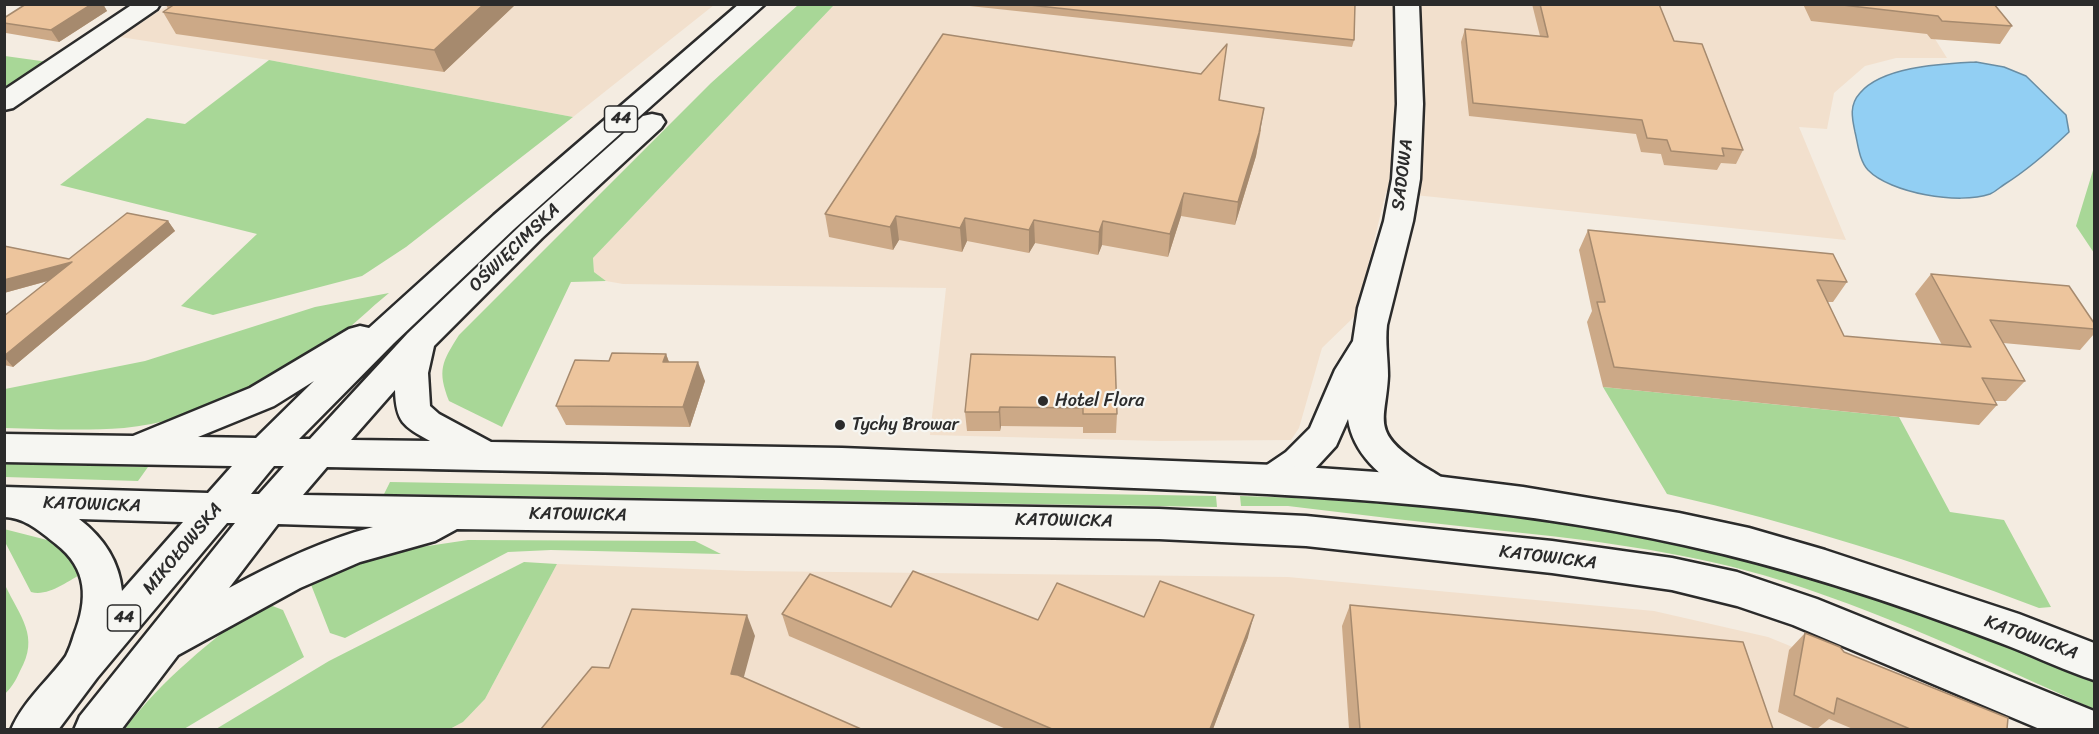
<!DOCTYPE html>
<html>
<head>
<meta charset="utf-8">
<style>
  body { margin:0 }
  #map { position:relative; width:2099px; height:734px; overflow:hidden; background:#f4ece1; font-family:Sriracha,sans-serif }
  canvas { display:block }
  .frame { position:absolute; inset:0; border:6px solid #2b2b2b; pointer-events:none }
</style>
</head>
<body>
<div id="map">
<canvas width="2099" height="734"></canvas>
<div class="frame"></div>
</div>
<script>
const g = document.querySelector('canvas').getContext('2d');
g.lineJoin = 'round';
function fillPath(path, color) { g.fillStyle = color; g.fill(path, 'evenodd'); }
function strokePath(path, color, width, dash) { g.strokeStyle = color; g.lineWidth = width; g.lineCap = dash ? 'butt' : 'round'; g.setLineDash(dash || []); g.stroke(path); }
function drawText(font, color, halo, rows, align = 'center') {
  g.font = font + ' Sriracha,sans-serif'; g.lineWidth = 4.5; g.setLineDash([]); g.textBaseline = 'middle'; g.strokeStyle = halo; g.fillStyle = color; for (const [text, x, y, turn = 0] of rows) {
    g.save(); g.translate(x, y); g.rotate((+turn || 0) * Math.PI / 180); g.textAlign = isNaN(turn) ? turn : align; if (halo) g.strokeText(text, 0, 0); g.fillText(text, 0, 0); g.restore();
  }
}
const built = new Path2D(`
  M1913 4 1947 58H1896L1865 66 1834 93 1827 129 1799 127 1846 240 1386 192 1356 315 1322 348 1299 428 1291 440 1160 441 930 435 946 288 623 284 606 281 594 272 593 258 834 5Z
  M168 5H714L573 117 269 60 120 37Z
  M557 564 747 571 1288 577 1654 611 1768 637 1994 729 448 730 463 722 485 699Z`);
const green = new Path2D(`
  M798 5H834L593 258 594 272 606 281 571 282 502 427 449 401C437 370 442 362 459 335L711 83Z
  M5 56 48 62 5 91Z
  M269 60 573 117 406 247 362 276 213 315 181 306 257 234 60 185 147 118 185 124Z
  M2094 167V253L2076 226Z
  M389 293C369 309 350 329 329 343 269 384 197 421 124 428 84 431 44 429 5 428V389L145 361 315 307Z
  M1603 387 1899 417 1950 512 2004 520 2051 607 2039 608C1918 562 1794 523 1667 494Z
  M5 464H13L148 467 138 481 5 477Z
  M390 482 1216 496 1217 507 384 494Z
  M1240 496C1414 501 1591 521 1760 564 1875 593 1985 638 2094 680V709C1986 661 1877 609 1763 575 1678 551 1591 540 1504 531 1432 523 1360 515 1288 506H1241Z
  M4 529 51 541 72 553 83 573C68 581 48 597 31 592L5 542Z
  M468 540 695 541 721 554 551 550 508 552 345 638 330 633 308 577 401 550Z
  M524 562 557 564 485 699 463 722 448 730 216 729 329 661Z
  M5 585C20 617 40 636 20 671 16 680 12 687 5 694Z
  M262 602 283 610 304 657 184 729 124 730C162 679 212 640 262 602Z`);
const water = new Path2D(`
  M1976 62 2004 67 2026 76 2066 115 2069 132C2048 152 2029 169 2005 184 2000 187 1995 192 1990 194 1959 205 1890 193 1868 170 1859 160 1858 144 1855 132 1852 118 1849 105 1860 93 1883 66 1943 64 1976 62Z`);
const minor = new Path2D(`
  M133 4H160L157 9 13 108 4 110V90Z
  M1395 4H1419L1423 104 1420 179 1413 221 1387 325C1385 342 1388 359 1388 376 1386 419 1371 430 1414 460 1428 471 1445 475 1453 491L1448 501C1444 503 1438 506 1434 505 1426 505 1416 498 1409 494 1381 477 1353 454 1348 419L1336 446 1312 472 1287 489 1274 493 1261 489 1256 479 1261 469 1286 452 1310 428 1335 370 1353 341 1358 308 1384 221 1392 179 1397 104Z`);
const major = new Path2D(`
  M739 4H765L514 229 394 343 299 439H310L408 333 522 224 643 116 652 114 661 116 665 122 661 128 542 238 434 346 428 373 430 406 439 414 491 442 842 448 1274 465 1435 476 1523 487 1679 513 1749 528 1825 550 2019 614 2094 643V680C2066 671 2039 658 2011 647 1905 606 1795 569 1684 545 1487 501 1285 494 1084 486 832 476 579 472 327 467L303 495 1159 509 1306 516 1552 541 1672 558 1737 572 1817 599 2094 711V730H2042L1793 625 1737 606 1672 590 1552 573 1306 546 1159 539 457 529 435 541 360 562 300 588 178 655 121 730H74L80 716 235 523H227L97 678 58 730H11C23 701 48 681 66 656 69 650 72 642 74 635 88 599 88 569 56 544 41 532 24 517 4 517V487L208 493 232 466 4 462V434L133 436 250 388 349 329 360 326 369 328 494 215ZM314 381 256 438 198 437 274 406ZM395 390C396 422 403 426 430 441L351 440ZM274 466H284L259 494H251ZM79 519 183 522 122 591C119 561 103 537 79 519ZM278 524 373 527C323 540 275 563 229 588Z`);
const wall = new Path2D(`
  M26 4H103L107 11 59 42 6 33 4 31V18Z
  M166 4H516L444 72 176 34 163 12 168 9Z
  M951 4H1355L1354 40 1352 47Z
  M1532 4H1659L1674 41 1743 150 1736 164 1721 163 1717 170 1664 165 1661 154 1641 152 1636 134 1469 116 1461 42 1465 29 1540 36Z
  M1803 4H1994L2012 26 2000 44 1931 39 1927 34 1811 21Z
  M1220 100 1261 130 1256 156 1235 225 1181 216 1168 257 1102 245 1098 255 1035 243 1029 253 967 241 962 252 899 240 893 250 829 237 825 214Z
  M168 221 175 231 13 367 4 365V316L48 281 4 293V246L69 259Z
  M1588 230 1847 282 1833 302H1827L1844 336 1942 345 1915 294 1931 274 2094 323V334L2080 350 2003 343 2025 381 2006 401H1994L1997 405 1979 425 1603 387 1587 322 1592 311 1579 250Z
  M666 354 669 362 705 381 690 427 566 425 556 406 609 361Z
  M971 354 1117 414 1116 433H1083V427L1001 426 1000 431H967L965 412Z
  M1350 605 1773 729H1349L1342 626Z
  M891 607 1038 620 1144 617 1248 637 1213 729H1006L789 636 782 614Z
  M1805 633 1844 652 2007 729H1853L1829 719 1817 729H1815L1778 712 1789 650Z`);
const shadedWall = new Path2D(`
  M92 4H103L107 11 59 42 51 30Z
  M484 4H516L444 72 434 50Z
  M1264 108 1256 156 1235 225 1238 202Z
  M1184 193 1181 216 1168 257 1170 234Z
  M896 216 899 240 893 250 890 227Z
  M965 218 967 241 962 252 960 228Z
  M1034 220 1035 243 1029 253V230Z
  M168 221 175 231 13 367 4 357V356Z
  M1103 221 1102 245 1098 255 1099 232Z
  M72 262 80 272 4 293V280Z
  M666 354 673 373 663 362Z
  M698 362 705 381 690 427 683 407Z
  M1000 407 1001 426 1000 431 999 412Z
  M747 615 755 636 739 695 731 674Z
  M1254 615 1248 637 1213 729H1210Z`);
const building = new Path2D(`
  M26 4H92L51 30 4 23V18Z
  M175 4H484L434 50 163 12Z
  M1020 4H1355L1354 40Z
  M1540 4H1659L1674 41 1702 44 1743 150 1722 148 1724 156 1671 151 1667 140 1647 138 1642 120 1473 103 1465 29 1548 37Z
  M1834 4H1994L2012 26 1942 21 1938 16Z
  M943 34 1201 74 1227 44 1219 100 1264 108 1259 133 1238 202 1184 193 1170 234 1103 221 1099 232 1034 220 1029 230 965 218 960 228 896 216 890 227 825 214Z
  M127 213 168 221 4 356V316L72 262 4 280V246L69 259Z
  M1588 230 1833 254 1847 282 1817 280 1844 336 1971 347 1931 274 2069 286 2094 323V329L1990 320 2025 381 1982 378 1997 405 1614 367 1597 302H1605Z
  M612 353 666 354 663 362H698L683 407 556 406 575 360 609 361Z
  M971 354 1115 357 1117 414H1083V408L1000 407 999 412H965Z
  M913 571 1038 620 1057 583 1144 617 1160 581 1254 615 1210 729H1052L782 614 810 574 891 607Z
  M1350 605 1743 642 1773 729H1360Z
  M632 609 747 615 731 674 738 675 861 729H541L592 667 609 668Z
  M1805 633 1840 647 1844 652 2008 718 2007 729H1910L1837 698 1834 714 1794 695Z`);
const markers = [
  [1043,401,6,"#2b2b2b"],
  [840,425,6,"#2b2b2b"]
];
const shields = [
  [621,119,33],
  [124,618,33]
];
const shieldNames = [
  ["44",621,119],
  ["44",124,618]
];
const streetNames = [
  ["SADOWA",1403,175,-83],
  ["OŚWIĘCIMSKA",515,248,-44],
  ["KATOWICKA",92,505,2],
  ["KATOWICKA",578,515,1],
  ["KATOWICKA",1064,521,1],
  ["MIKOŁOWSKA",183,549,-50],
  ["KATOWICKA",1548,558,7],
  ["KATOWICKA",2031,638,20]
];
const poiNames = [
  ["Hotel Flora",1055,401],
  ["Tychy Browar",852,425]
];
fillPath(built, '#f2e0cd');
fillPath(green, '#a8d797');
fillPath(water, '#92cff3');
strokePath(water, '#698da3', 1.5);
strokePath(minor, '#2b2b2b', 5);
strokePath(major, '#2b2b2b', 5);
fillPath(minor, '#f6f6f2');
fillPath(major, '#f6f6f2');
fillPath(wall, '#cca987');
fillPath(shadedWall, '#a68a6e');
fillPath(building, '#edc59d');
strokePath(building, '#a68a6e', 1.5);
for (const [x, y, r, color] of markers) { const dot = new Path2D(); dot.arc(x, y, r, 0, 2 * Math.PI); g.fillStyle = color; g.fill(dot); strokePath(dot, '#f6f6f2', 2); }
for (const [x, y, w] of shields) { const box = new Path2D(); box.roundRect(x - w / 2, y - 13, w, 26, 4.5); g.fillStyle = '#f6f6f2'; g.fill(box); strokePath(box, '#2b2b2b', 1.5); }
drawText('bold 16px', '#2b2b2b', null, shieldNames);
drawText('18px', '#2b2b2b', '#f6f6f2', streetNames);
drawText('18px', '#2b2b2b', '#f6f6f2', poiNames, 'left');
</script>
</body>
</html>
